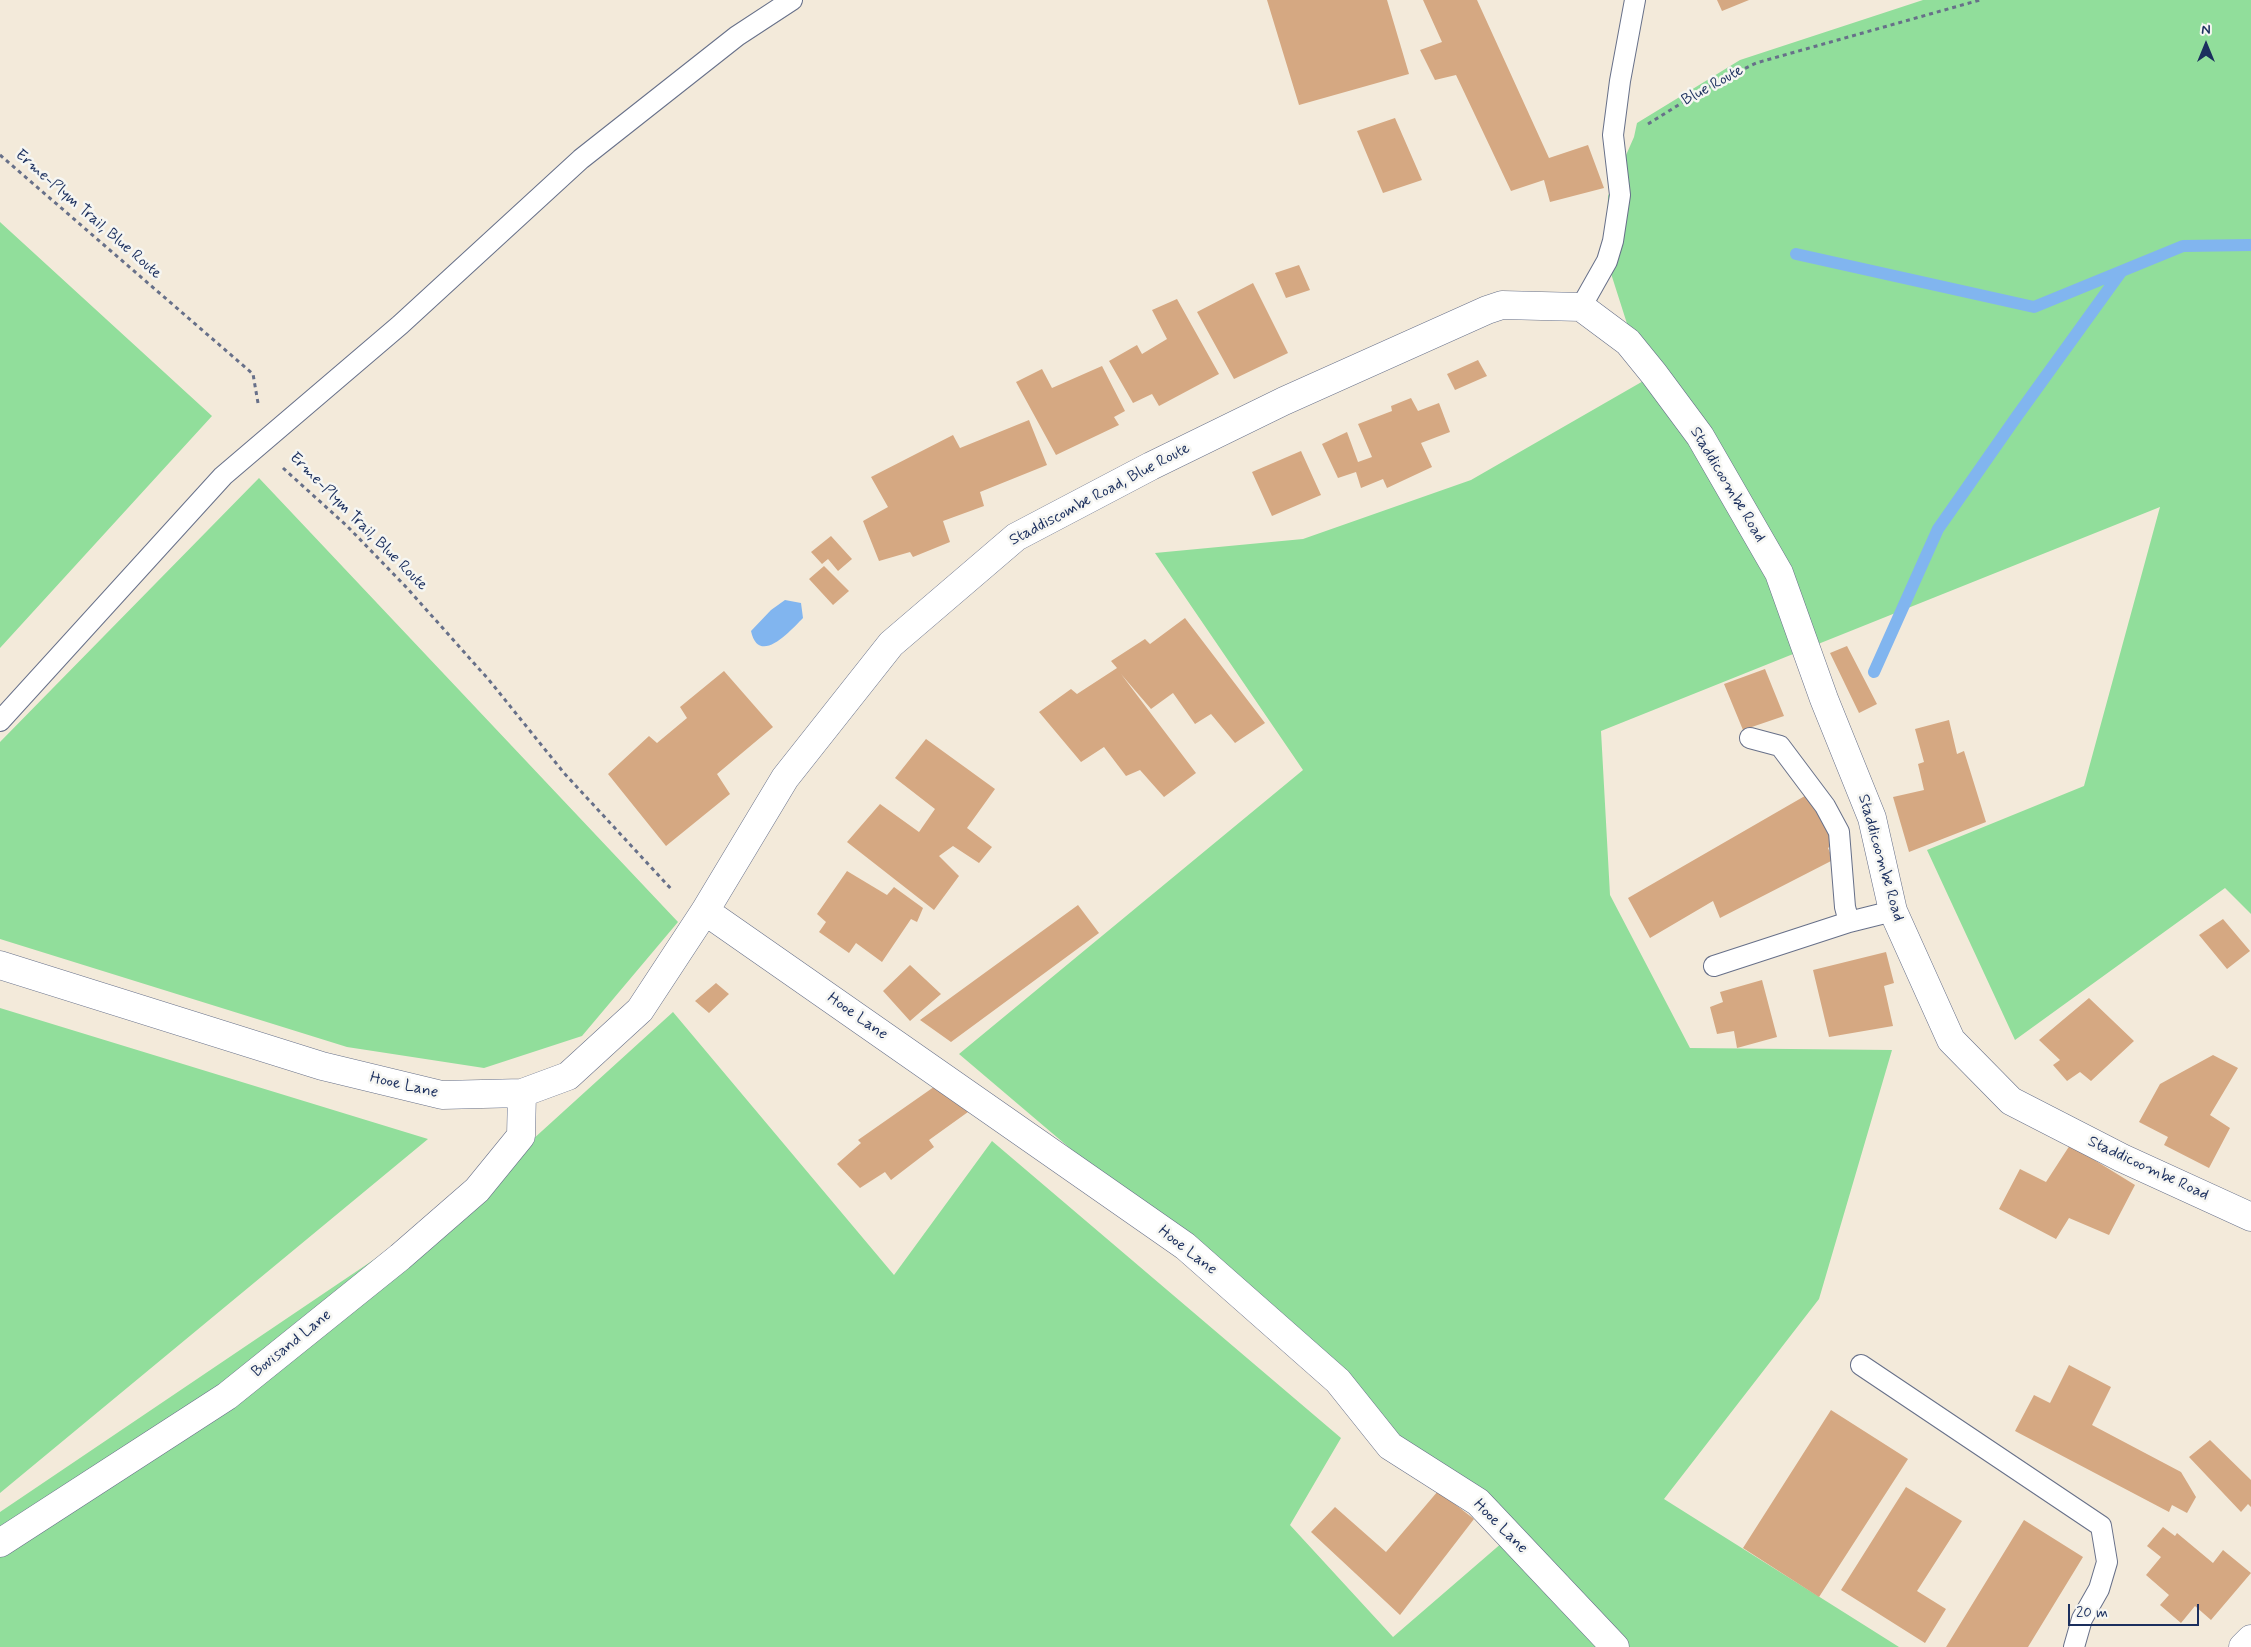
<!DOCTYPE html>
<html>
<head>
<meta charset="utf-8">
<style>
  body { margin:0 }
  #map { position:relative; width:2251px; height:1647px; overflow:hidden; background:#f3eada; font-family:Mynerve,sans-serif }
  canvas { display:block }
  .north { position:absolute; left:2181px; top:20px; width:50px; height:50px; -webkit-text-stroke:4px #f6f6f2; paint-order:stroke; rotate:0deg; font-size:14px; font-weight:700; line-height:20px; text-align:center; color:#1b2f5e }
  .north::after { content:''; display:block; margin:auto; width:18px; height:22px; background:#1b2f5e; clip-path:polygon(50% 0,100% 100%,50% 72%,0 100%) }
  .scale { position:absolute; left:2068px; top:1604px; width:131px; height:22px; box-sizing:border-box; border:2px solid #1b2f5e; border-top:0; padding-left:6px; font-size:15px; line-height:18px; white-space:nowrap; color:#1b2f5e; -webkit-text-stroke:4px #f6f6f2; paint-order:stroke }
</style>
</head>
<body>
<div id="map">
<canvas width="2251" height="1647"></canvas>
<div class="north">N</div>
<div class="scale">20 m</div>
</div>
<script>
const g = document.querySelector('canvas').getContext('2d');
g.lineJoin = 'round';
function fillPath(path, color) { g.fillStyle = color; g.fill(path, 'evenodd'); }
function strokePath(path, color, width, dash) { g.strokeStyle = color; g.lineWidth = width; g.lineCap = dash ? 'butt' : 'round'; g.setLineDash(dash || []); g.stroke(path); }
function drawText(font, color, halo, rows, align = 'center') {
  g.font = font + ' Mynerve,sans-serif'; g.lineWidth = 5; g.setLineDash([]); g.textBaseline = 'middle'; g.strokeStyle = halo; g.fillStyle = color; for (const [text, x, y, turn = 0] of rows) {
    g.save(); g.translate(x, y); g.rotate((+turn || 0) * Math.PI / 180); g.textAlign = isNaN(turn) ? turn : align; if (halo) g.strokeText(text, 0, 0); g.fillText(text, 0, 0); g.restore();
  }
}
const green = new Path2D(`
  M1923 0H2251V914L2225 888 2015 1040 1927 850 2084 786 2160 507 1601 731 1610 895 1690 1048 1892 1050 1819 1299 1664 1499 1899 1647H0V1512L477 1190 673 1012 894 1275 992 1141 1341 1438 1290 1525 1393 1637 1503 1542 1185 1246 959 1054 1303 770 1155 553 1303 539 1471 480 1645 380 1607 261 1608 196 1634 137 1637 123 1740 60Z
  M0 222 212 416 0 648Z
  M259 478 678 922 582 1036 484 1068 347 1047 0 939V742Z
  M0 1008 428 1139 0 1493Z`);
const water = new Path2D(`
  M785 600 801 603 803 618C791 630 759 667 751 631L771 610Z`);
const stream = new Path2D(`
  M1796 254 2034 307 2183 246 2251 245
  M1874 672 1938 529 2017 416 2121 272`);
const building = new Path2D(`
  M1267 0H1387L1409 74 1299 105Z
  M1423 0H1477L1549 158 1588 145 1604 188 1550 202 1544 180 1511 191 1456 75 1435 80 1420 50 1442 42Z
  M1717 0H1749L1722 11Z
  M1395 118 1422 180 1383 193 1357 131Z
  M1299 265 1310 290 1286 298 1275 273Z
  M1253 283 1288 353 1234 379 1197 312Z
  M1177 299 1219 374 1159 406 1152 394 1133 403 1109 361 1137 345 1142 354 1167 339 1152 310Z
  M1478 360 1487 376 1455 390 1447 374Z
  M1102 366 1125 411 1114 417 1119 425 1056 455 1016 382 1042 369 1052 388Z
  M1411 398 1418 411 1439 403 1450 432 1421 443 1432 467 1387 488 1383 479 1361 488 1356 472 1338 478 1322 444 1347 432 1358 462 1372 457 1358 424 1392 411 1391 406Z
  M1029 420 1047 465 980 492 984 506 943 521 950 542 913 557 910 552 879 561 863 521 888 507 871 477 953 435 960 448Z
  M1301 451 1321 495 1272 516 1252 472Z
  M831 536 852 559 838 571 828 559 822 564 811 552Z
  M824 566 849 591 833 605 809 579Z
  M1185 618 1265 723 1235 743 1211 714 1195 724 1173 693 1151 709 1121 674 1196 773 1164 797 1140 770 1126 776 1104 747 1081 762 1039 712 1071 689 1077 694 1117 668 1111 661 1145 639 1150 644Z
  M1847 646 1877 704 1859 713 1830 653Z
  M1765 669 1784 716 1743 730 1724 684Z
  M724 671 773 727 717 774 730 794 666 846 608 774 649 736 657 743 687 718 680 707Z
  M1949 720 1957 754 1964 751 1986 822 1909 852 1893 797 1924 790 1918 764 1924 762 1915 729Z
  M926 739 995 789 967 828 992 847 979 863 953 846 939 856 959 876 934 910 847 842 880 804 919 832 935 809 895 778Z
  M1810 793 1840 838 1828 848 1833 860 1720 918 1713 901 1650 938 1628 898Z
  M847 871 887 895 894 887 923 908 917 922 911 919 882 962 856 943 849 953 819 932 826 922 817 914Z
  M1078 905 1099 933 951 1042 920 1020Z
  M2223 919 2250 951 2227 969 2199 935Z
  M1886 952 1894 983 1884 986 1893 1026 1829 1037 1813 970Z
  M910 965 941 994 910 1021 883 991Z
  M1762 980 1777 1037 1737 1048 1734 1031 1717 1034 1710 1007 1723 1002 1720 992Z
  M716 983 729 994 709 1013 695 1001Z
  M2089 998 2134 1041 2091 1081 2080 1072 2067 1081 2053 1065 2060 1060 2039 1040Z
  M2213 1055 2238 1068 2210 1115 2230 1128 2209 1168 2164 1145 2168 1137 2139 1122 2160 1084Z
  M941 1082 968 1112 929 1140 934 1147 891 1180 885 1172 860 1188 837 1164 861 1143 858 1140Z
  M2070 1145 2135 1185 2109 1235 2069 1218 2056 1239 1999 1209 2020 1169 2046 1182Z
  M2069 1365 2111 1387 2092 1425 2181 1472 2196 1497 2187 1513 2172 1505 2169 1512 2015 1431 2034 1395 2050 1403Z
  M1831 1410 1908 1459 1819 1597 1743 1548Z
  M2210 1440 2251 1480V1507L2248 1504 2241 1512 2189 1457Z
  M1906 1487 1962 1521 1917 1591 1946 1609 1925 1643 1841 1590Z
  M1438 1491 1474 1519 1400 1615 1311 1532 1335 1507 1386 1552Z
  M2024 1520 2083 1557 2028 1647H1946Z
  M2163 1527 2175 1536 2177 1533 2213 1563 2223 1550 2251 1573 2211 1620 2195 1606 2181 1623 2160 1605 2169 1595 2146 1575 2161 1557 2147 1546Z`);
const path = new Path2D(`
  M1648 124 1704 89 1756 63 1980 0
  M0 155 253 374 258 403
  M283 468 347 526 407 588 489 680 564 773 673 891`);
const service = new Path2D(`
  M1581 307 1607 261 1613 241 1620 195 1613 135 1620 81 1635 0
  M0 721 223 476 400 325 581 159 737 36 792 0
  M1750 738 1780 746 1825 806 1839 832 1845 907 1849 922
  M1714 966 1849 922 1893 911
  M1861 1365 2101 1526 2107 1562 2099 1589 2082 1619 2074 1647`);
const minor = new Path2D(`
  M705 911 1185 1246 1338 1381 1390 1446 1478 1502 1615 1647
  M0 965 322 1066 442 1095 522 1093 568 1076 640 1010 705 911 785 778 891 644 1016 537 1151 466 1284 401 1487 310 1502 305 1581 307 1628 342 1654 374 1700 436 1779 573 1824 699 1872 818 1893 911 1951 1040 2011 1101 2122 1158 2251 1217
  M0 1543 227 1396 400 1257 477 1190 521 1136 522 1093
  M2243 1647 2251 1639`);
const streetNames = [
  ["Blue Route",1713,86,-29],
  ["Erme-Plym Trail, Blue Route",88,215,41],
  ["Staddicoombe Road",1727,485,59],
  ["Staddiscombe Road, Blue Route",1100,495,-28],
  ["Erme-Plym Trail, Blue Route",358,522,45],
  ["Staddicoombe Road",1880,858,74],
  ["Hooe Lane",857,1017,35],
  ["Hooe Lane",404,1086,13],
  ["Staddicoombe Road",2148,1169,25],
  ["Hooe Lane",1187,1251,38],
  ["Bovisand Lane",292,1344,-39],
  ["Hooe Lane",1500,1527,45]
];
fillPath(green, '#91de9b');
fillPath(water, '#81b5ef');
strokePath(stream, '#81b5ef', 12);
fillPath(building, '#d5a882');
strokePath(service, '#677089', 22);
strokePath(minor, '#677089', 29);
strokePath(path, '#677089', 3, [4, 4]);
strokePath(service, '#fff', 20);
strokePath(minor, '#fff', 28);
drawText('16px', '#1b2f5e', '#f6f6f2', streetNames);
</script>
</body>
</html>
